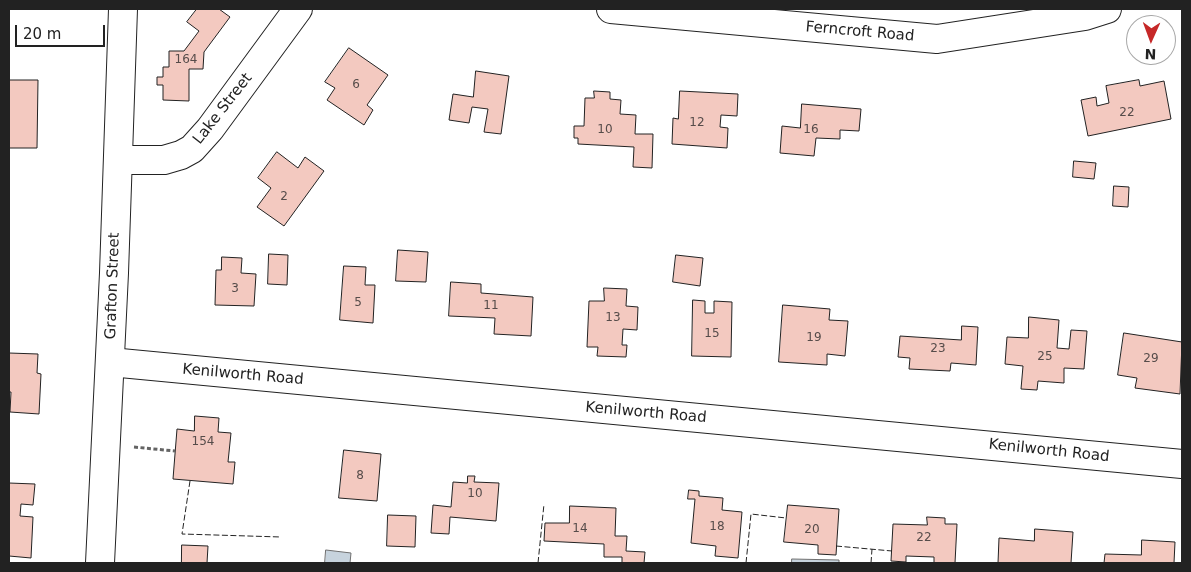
<!DOCTYPE html>
<html>
<head>
<meta charset="utf-8">
<style>
  body { margin:0 }
  #map { position:relative; width:1191px; height:572px; overflow:hidden; background:#fff; font-family:"DejaVu Sans",sans-serif }
  canvas { display:block }
  .frame { position:absolute; inset:0; border:10px solid #222; pointer-events:none }
  .north { position:absolute; left:1126px; top:15px; width:50px; height:50px; box-sizing:border-box; background:#fff; border:1px solid #a7a7a7; border-radius:50%; rotate:182deg; font-size:14px; font-weight:700; line-height:20px; text-align:center; color:#222 }
  .north::after { content:''; display:block; margin:auto; width:18px; height:22px; background:#c62828; clip-path:polygon(50% 0,100% 100%,50% 72%,0 100%) }
  .scale { position:absolute; left:15px; top:25px; width:90px; height:22px; box-sizing:border-box; border:2px solid #222; border-top:0; padding-left:6px; font-size:15px; line-height:18px; white-space:nowrap; color:#222; -webkit-text-stroke:4px #fff; paint-order:stroke }
</style>
</head>
<body>
<div id="map">
<canvas width="1191" height="572"></canvas>
<div class="frame"></div>
<div class="north">N</div>
<div class="scale">20 m</div>
</div>
<script>
const g = document.querySelector('canvas').getContext('2d');
g.lineJoin = 'round';
function fillPath(path, color) { g.fillStyle = color; g.fill(path, 'evenodd'); }
function strokePath(path, color, width, dash) { g.strokeStyle = color; g.lineWidth = width; g.lineCap = dash ? 'butt' : 'round'; g.setLineDash(dash || []); g.stroke(path); }
function drawText(font, color, halo, rows, align = 'center') {
  g.font = font + ' "DejaVu Sans",sans-serif'; g.lineWidth = 4; g.setLineDash([]); g.textBaseline = 'middle'; g.strokeStyle = halo; g.fillStyle = color; for (const [text, x, y, turn = 0] of rows) {
    g.save(); g.translate(x, y); g.rotate((+turn || 0) * Math.PI / 180); g.textAlign = isNaN(turn) ? turn : align; if (halo) g.strokeText(text, 0, 0); g.fillText(text, 0, 0); g.restore();
  }
}
const water = new Path2D(`
  M326 550 351 553 350 563H325Z
  M792 559 839 560V563H792Z`);
const building = new Path2D(`
  M197 9H219L230 17 204 52 203 69H189V101L163 100V85H157V77H163V67H169V51H184L199 31 187 22Z
  M349 48 388 75 367 105 373 110 364 125 327 100 335 88 325 82Z
  M476 71 509 76 501 134 484 132 488 109 472 107 469 123 449 120 453 94 473 97Z
  M9 80H38L37 148H9Z
  M1139 80 1140 86 1164 81 1171 119 1088 136 1081 100 1096 97 1097 106 1109 103 1106 86Z
  M594 91 610 92V99L621 100 620 114 636 115 635 134H653L652 168 633 167 634 147 578 144V138H574V126H584L585 98H594Z
  M680 91 738 94 737 116 721 115 720 127 728 128 727 148 672 144 673 118 678 119Z
  M802 104 861 109 859 131 840 130V139L816 138 814 156 780 153 782 126 800 128Z
  M277 152 298 168 305 157 324 171 284 226 257 207 271 188 258 178Z
  M1074 161 1096 163 1094 179 1073 177Z
  M1114 186 1129 187 1128 207 1113 206Z
  M398 250 428 252 426 282 396 281Z
  M269 254 288 255 287 285 268 284Z
  M676 255 703 258 700 286 673 282Z
  M222 257 242 258 241 273 256 274 254 306 215 305 216 270H221Z
  M344 266 366 267 365 285H375L373 323 340 320Z
  M451 282 481 284V293L533 297 531 336 494 334 495 318 449 316Z
  M604 288 627 289 626 306 638 307 637 330 623 329 622 345H627L626 357 597 356 598 347H587L589 301H604Z
  M693 300 705 301V313H714V301L732 302 731 357 692 356Z
  M783 305 830 309 829 320 848 321 845 356 827 354V365L779 362Z
  M1029 317 1059 320 1057 348 1069 349 1071 330 1087 331 1084 369 1064 368V383L1038 381 1037 390 1021 389 1023 366 1005 364 1007 337 1028 338Z
  M962 326 978 327 976 365 951 363 950 371 909 369 910 358 898 357 900 336 961 340Z
  M1124 333 1182 342 1180 394 1135 388 1137 378 1118 375Z
  M9 353 38 354 37 373 41 374 39 414 10 412 11 392H9Z
  M195 416 219 418 218 432 231 433 228 462H235L233 484 173 479 177 429 194 431Z
  M344 450 381 454 377 501 339 498Z
  M468 476H475L474 482 499 483 496 521 450 517 449 534 431 533 433 505 451 507 453 482 467 483Z
  M9 483 35 484 33 505 21 504 20 516 33 517 31 558 9 556Z
  M689 490 699 491V496L723 498 722 510 742 512 738 558 715 556 716 546 691 543 695 499H688Z
  M788 505 839 509 836 555 818 554V545L784 542Z
  M570 506 616 508 615 536H627L626 551 645 552 644 563H622V557H604V544L544 541 545 523H569Z
  M388 515 416 516 415 547 387 546Z
  M927 517 945 518V524H957L955 563H934V557L906 556V562L891 561 893 524 927 525Z
  M1035 529 1073 532 1071 563H998L999 538 1034 541Z
  M1142 540 1175 542 1174 563H1104L1105 554 1141 555Z
  M182 545 208 546 207 563H175H181Z`);
const path = new Path2D(`
  M134 447 175 451`);
const minor = new Path2D(`
  M611 9 937 39 1085 16 1107 9
  M119 160H164L181 155 192 149 210 129 298 9
  M110 362 1182 464`);
const major = new Path2D(`
  M100 563 114 273 123 9`);
const fence = new Path2D(`
  M190 481 182 534 281 537
  M836 546 892 551
  M538 563 544 504
  M746 563 751 514 786 518
  M871 563 872 549`);
const numberNames = [
  ["164",186,60],
  ["6",356,85],
  ["22",1127,113],
  ["12",697,123],
  ["10",605,130],
  ["16",811,130],
  ["2",284,197],
  ["3",235,289],
  ["5",358,303],
  ["11",491,306],
  ["13",613,318],
  ["15",712,334],
  ["19",814,338],
  ["23",938,349],
  ["25",1045,357],
  ["29",1151,359],
  ["154",203,442],
  ["8",360,476],
  ["10",475,494],
  ["18",717,527],
  ["14",580,529],
  ["20",812,530],
  ["22",924,538]
];
const streetNames = [
  ["Ferncroft Road",860,32,5],
  ["Lake Street",223,109,-52],
  ["Grafton Street",113,286,-88],
  ["Kenilworth Road",243,375,5],
  ["Kenilworth Road",646,413,5],
  ["Kenilworth Road",1049,451,6]
];
fillPath(water, '#c7d3dd');
strokePath(water, '#6f6f6f', 1);
fillPath(building, '#f3c9c0');
strokePath(building, '#222', 1);
strokePath(minor, '#222', 30);
strokePath(major, '#222', 30);
strokePath(path, '#646464', 3, [4, 2.5]);
strokePath(minor, '#fff', 28);
strokePath(major, '#fff', 28);
strokePath(fence, '#222', 1, [6, 2.5]);
drawText('12px', '#564c4a', null, numberNames);
drawText('15px', '#222', '#fff', streetNames);
</script>
</body>
</html>
